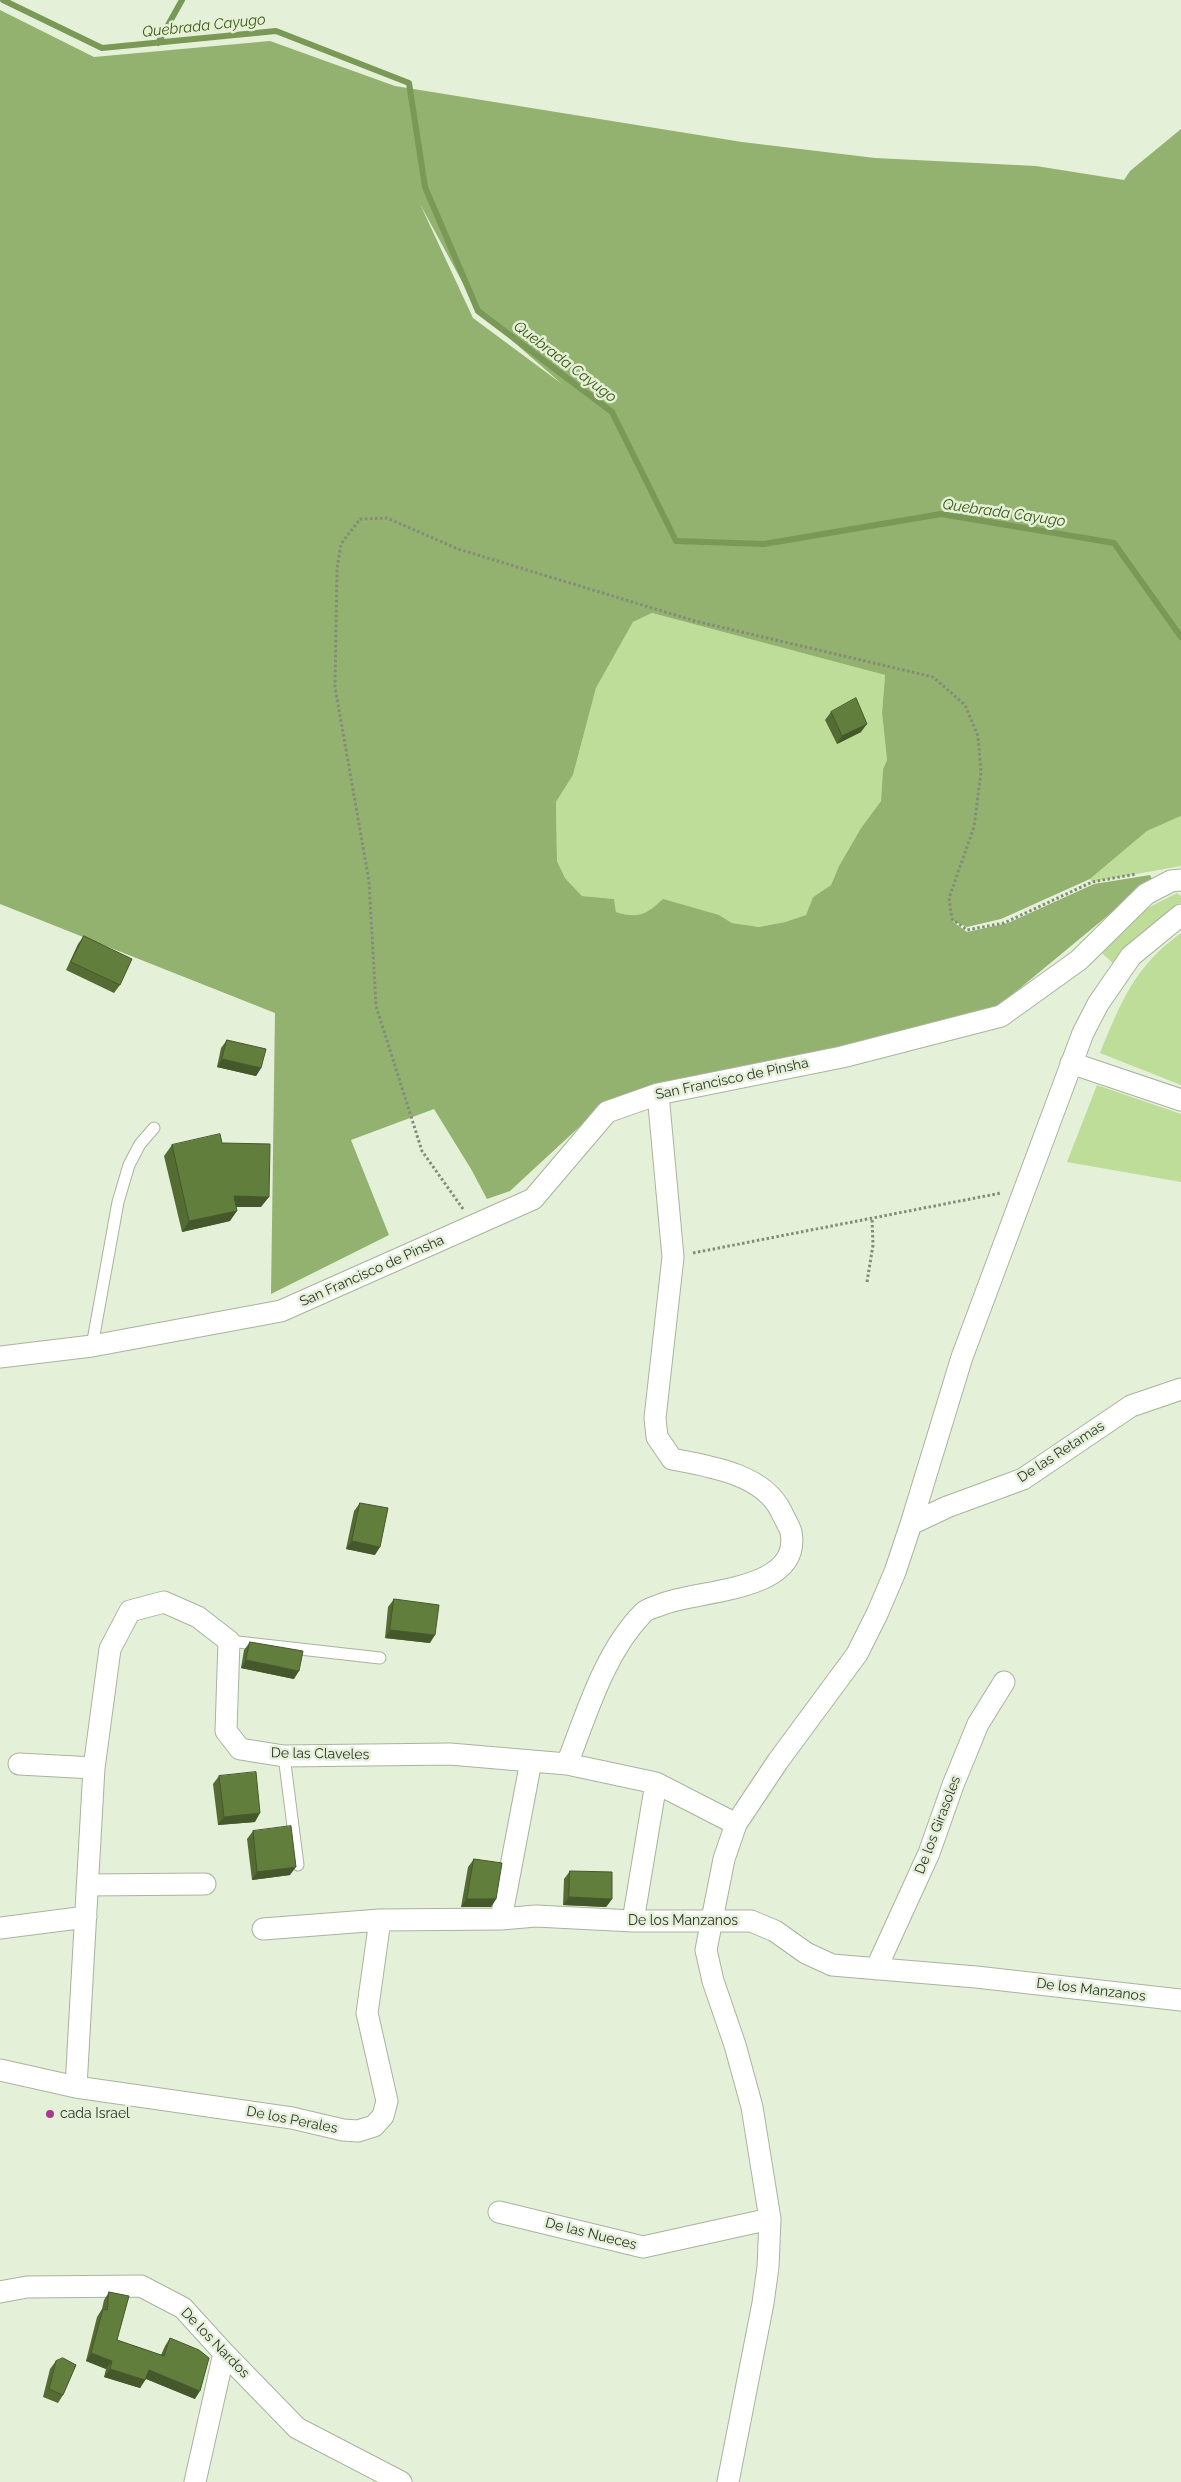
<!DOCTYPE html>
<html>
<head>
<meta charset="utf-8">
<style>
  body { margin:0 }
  canvas { display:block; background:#e4f0d8 }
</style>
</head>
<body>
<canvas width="1181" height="2482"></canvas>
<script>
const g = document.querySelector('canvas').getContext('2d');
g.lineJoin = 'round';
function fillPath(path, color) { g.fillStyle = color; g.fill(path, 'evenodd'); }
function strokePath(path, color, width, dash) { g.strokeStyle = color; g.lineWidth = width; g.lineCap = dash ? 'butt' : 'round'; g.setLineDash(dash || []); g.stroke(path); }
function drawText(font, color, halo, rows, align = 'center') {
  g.font = font + ' Raleway,sans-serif'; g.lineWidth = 5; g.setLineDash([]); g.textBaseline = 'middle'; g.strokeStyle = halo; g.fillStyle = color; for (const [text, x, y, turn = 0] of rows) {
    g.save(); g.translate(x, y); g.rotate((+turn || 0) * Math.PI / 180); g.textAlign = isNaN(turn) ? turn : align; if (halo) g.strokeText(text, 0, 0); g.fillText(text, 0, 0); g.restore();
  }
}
const green = new Path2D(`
  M652 613 885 675 882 713 887 760 883 769 881 801 861 828 839 866 831 885 813 897 806 915 785 922 759 927 732 923 719 915 651 911 632 917 616 912 614 899 582 896 565 878 557 861 556 802 573 775 596 688 633 622Z
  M1181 816V866L1092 882 1090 879 1147 831Z
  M1177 893 1181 896V902L1114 964 1096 948 1132 916Z
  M1181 933V1085L1100 1053C1121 1002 1134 967 1181 933Z
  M1097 1085 1181 1114V1182L1067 1162Z`);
const forest = new Path2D(`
  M0 10 94 57 270 41 395 86 742 142 875 158 1036 166 1124 180 1130 171 1181 129V816L1147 831 1090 879 1001 919 967 927 952 921 967 932 1008 923 1094 884 1150 875 1152 879 996 1008 602 1106 510 1191 487 1199 471 1169 434 1109 351 1140 389 1235 271 1294 275 1013 0 904ZM420 204 478 311 562 384 473 318ZM652 613 885 675 882 713 887 760 883 769 881 801 861 828 839 866 831 885 813 897 806 915 785 922 759 927 732 923 719 915 663 899C646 915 638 919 616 912L614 899 582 896 565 878 557 861 556 802 573 775 596 688 633 622Z`);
const stream = new Path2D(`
  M3 0 102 48 276 31 409 83 425 187 478 311 612 412 676 541 764 544 941 514 1114 543 1181 637
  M158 43 182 0`);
const path = new Path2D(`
  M463 1209 422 1151 376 1006 369 881 335 687 337 569 341 544 360 519 387 518 458 549 695 621 933 677 965 705 978 736 981 772 974 827 949 898 952 919 967 930 1004 923 1092 882 1136 874
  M693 1253 1001 1193
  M867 1282 873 1245 872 1218`);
const lane = new Path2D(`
  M92 1346 118 1202 129 1165 140 1144 154 1128
  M229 1641 380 1658
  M284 1756 298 1865`);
const street = new Path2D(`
  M1071 1063 1181 1100
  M0 1357 92 1346 281 1311 533 1199 607 1112 658 1094 842 1057 1001 1016 1079 960 1146 894 1171 881 1181 880
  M911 1524 947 1507 1023 1479 1131 1406 1181 1389
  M19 1764 94 1768
  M567 1764C587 1713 604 1653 643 1613 647 1609 655 1607 660 1605 698 1589 802 1593 791 1532 789 1525 784 1518 781 1511 763 1474 709 1466 672 1459L657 1437 655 1418 673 1257 658 1094
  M88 1885 205 1884
  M501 1919 531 1761
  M633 1921 656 1783
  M0 1928 86 1917
  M263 1929 380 1920 501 1919 536 1916 633 1921H751L775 1931 806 1953 832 1965 976 1977 1181 2000
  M876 1969 929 1853 953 1785 978 1724 1004 1682
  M0 2070 76 2087 292 2118 343 2130 358 2131 374 2126 383 2116 387 2101 367 2013 380 1920
  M76 2087 94 1768 110 1649 130 1611 164 1602 198 1617 229 1641 226 1731 240 1749 284 1756 450 1754 567 1764 656 1783 736 1824
  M499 2212 643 2247 770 2219
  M0 2292 27 2287 141 2286 183 2308 224 2353 297 2428 401 2482
  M195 2482 224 2353
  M728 2482 763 2303 768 2267 770 2219 752 2107 735 2045 713 1981 706 1950 724 1859 736 1824 778 1761 857 1654 877 1614 895 1572 911 1524 962 1357 1083 1033 1098 1004 1131 956 1181 915`);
const wall = new Path2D(`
  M831 712 861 732 837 744 825 720Z
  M84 936 120 985 114 993 66 970 78 944Z
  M227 1040 261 1068 256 1076 217 1067 221 1048Z
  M222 1143 261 1207H236L230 1221 182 1232 164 1156 172 1145Z
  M360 1503 375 1555 346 1549 354 1511Z
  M394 1599 430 1643 385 1638 388 1607Z
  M250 1642 294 1679 241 1668 244 1650Z
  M219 1776 255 1822 218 1825 213 1784Z
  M253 1831 290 1875 252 1880 247 1839Z
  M474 1859 496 1899 491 1907H461L468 1867Z
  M570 1871 612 1899 606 1907 563 1905 564 1879Z
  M109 2292 117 2340 161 2355 165 2346 170 2338 195 2399 146 2379 140 2388 104 2377 106 2369 86 2361 97 2317 102 2309 104 2300Z
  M56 2361 63 2395 58 2403 43 2397 50 2369Z`);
const shadedWall = new Path2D(`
  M867 724 861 732 837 744 842 736Z
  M222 1059 261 1068 256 1076 217 1067Z
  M234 1196 269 1197 261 1207H226Z
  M237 1211 230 1221 182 1232 189 1221Z
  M352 1541 380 1547 375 1555 346 1549Z
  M390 1630 435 1635 430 1643 385 1638Z
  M246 1660 299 1671 294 1679 241 1668Z
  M260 1813 255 1822 218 1825 224 1817Z
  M296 1867 290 1875 252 1880 257 1872Z
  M569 1897 612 1899 606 1907 563 1905Z
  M467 1899H496L491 1907H461Z
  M91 2353 112 2361 106 2369 86 2361Z
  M110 2369 145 2380 140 2388 104 2377Z
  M149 2370 200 2391 195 2399 144 2378Z`);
const building = new Path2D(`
  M856 698 867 724 842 736 831 712Z
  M84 936 132 959 120 985 71 962Z
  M227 1040 266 1049 261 1068 222 1059Z
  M220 1134 222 1143 270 1144 269 1197 234 1196 237 1211 189 1221 172 1145Z
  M360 1503 388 1508 380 1547 352 1541Z
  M394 1599 439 1605 435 1635 390 1630Z
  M250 1642 303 1651 299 1671 246 1660Z
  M256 1772 260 1813 224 1817 219 1776Z
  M291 1826 296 1867 257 1872 253 1831Z
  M474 1859 502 1863 496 1899H467Z
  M570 1871 612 1872V1899L569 1897Z
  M109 2292 129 2296 117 2340 164 2356 170 2338 199 2350 209 2358 200 2391 149 2370 145 2380 110 2369 112 2361 91 2353 103 2309 107 2310Z
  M63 2358 76 2365 63 2395 49 2389 56 2361Z`);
const markers = [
  [50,2114,5,"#ac3790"]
];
const streetNames = [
  ["San Francisco de Pinsha",732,1079,-12],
  ["San Francisco de Pinsha",372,1271,-24],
  ["De las Retamas",1061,1452,-33],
  ["De las Claveles",320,1754,1],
  ["De los Girasoles",938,1825,-69],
  ["De los Manzanos",683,1921],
  ["De los Manzanos",1091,1990,7],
  ["De los Perales",292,2120,11],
  ["De las Nueces",591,2234,14],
  ["De los Nardos",215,2343,46]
];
const poiNames = [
  ["cada Israel",60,2114]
];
const waterNames = [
  ["Quebrada Cayugo",204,26,-6],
  ["Quebrada Cayugo",565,362,37],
  ["Quebrada Cayugo",1004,513,8]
];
fillPath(green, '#bddd99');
fillPath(forest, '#93b26f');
strokePath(stream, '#7a9856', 6);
strokePath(lane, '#a8b49d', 13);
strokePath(street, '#a8b49d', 23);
strokePath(path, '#848b7b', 3, [2.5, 2.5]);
strokePath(lane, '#fff', 11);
strokePath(street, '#fff', 21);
fillPath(wall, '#546c34');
fillPath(shadedWall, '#45582b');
fillPath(building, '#627e3d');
strokePath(building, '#45582b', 1);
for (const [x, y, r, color] of markers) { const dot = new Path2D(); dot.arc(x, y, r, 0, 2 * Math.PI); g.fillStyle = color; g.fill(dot); strokePath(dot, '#e4f0d8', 2); }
drawText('14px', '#2f332a', '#e4f0d8', streetNames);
drawText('14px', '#2f332a', '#e4f0d8', poiNames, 'left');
drawText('italic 15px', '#3c580f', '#e4f0d8', waterNames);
</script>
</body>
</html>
